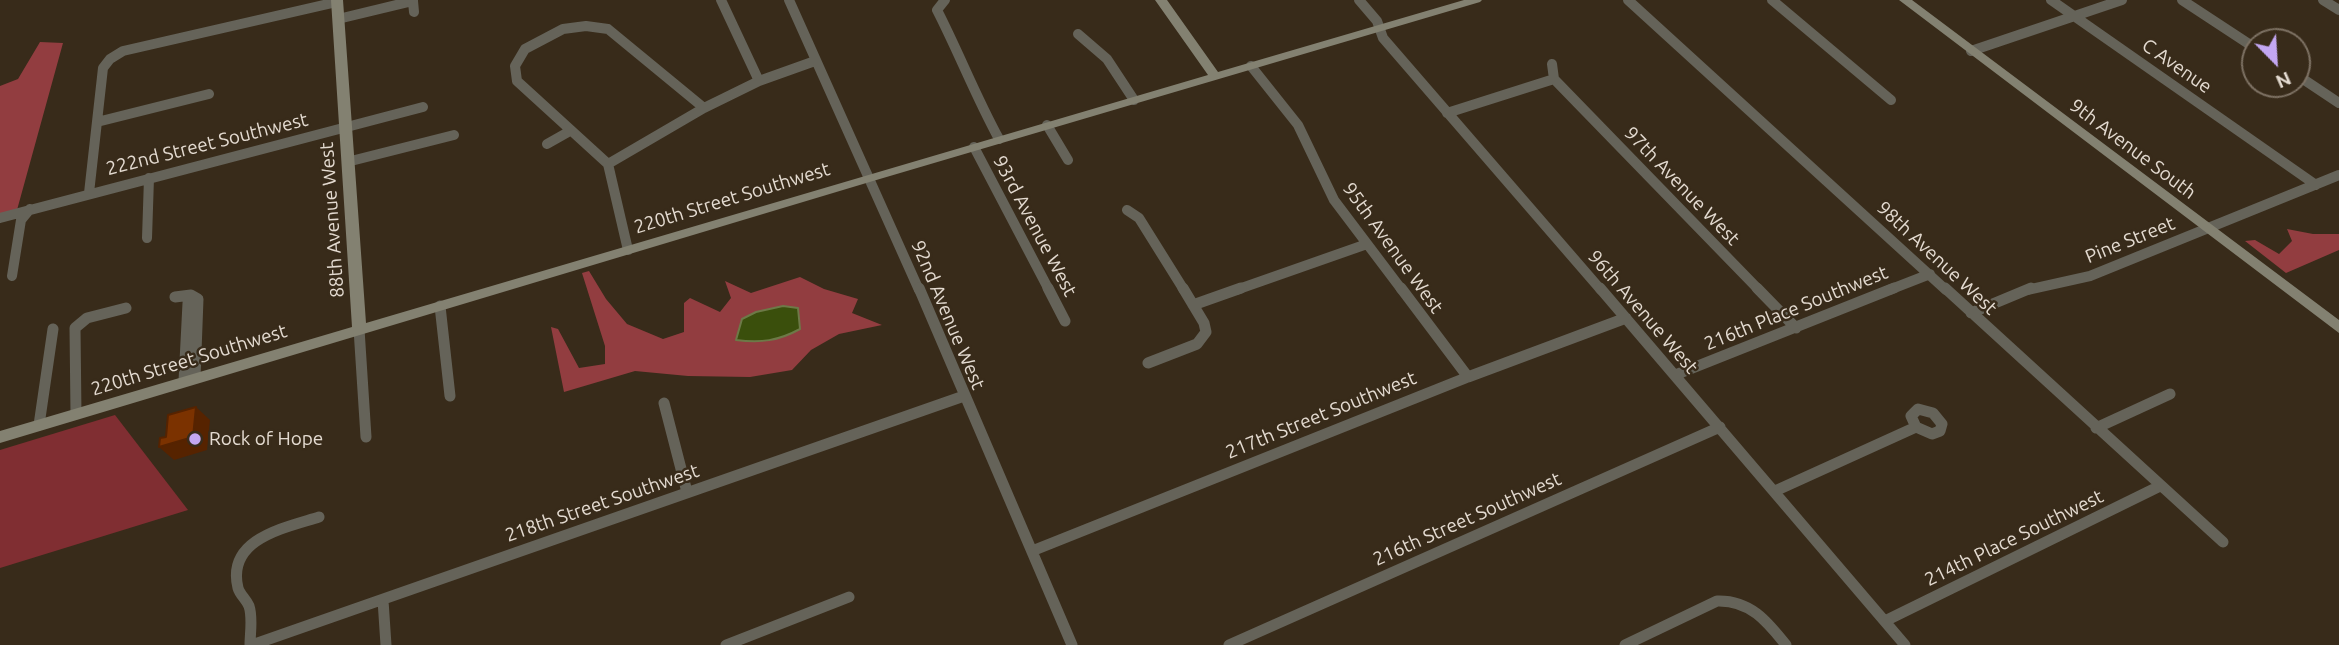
<!DOCTYPE html>
<html>
<head>
<meta charset="utf-8">
<style>
  body { margin:0 }
  #map { position:relative; width:2339px; height:645px; overflow:hidden; background:#382b1a; font-family:Ubuntu,sans-serif }
  canvas { display:block }
  .north { position:absolute; left:2241px; top:28px; width:70px; height:70px; box-sizing:border-box; background:#382b1a; border:2px solid #7d7163; border-radius:50%; rotate:156deg; font-size:19px; font-weight:700; line-height:28px; text-align:center; color:#e4dbd1 }
  .north::after { content:''; display:block; margin:auto; width:24px; height:32px; background:#c3a7f2; clip-path:polygon(50% 0,100% 100%,50% 72%,0 100%) }
</style>
</head>
<body>
<div id="map">
<canvas width="2339" height="645"></canvas>
<div class="north">N</div>
</div>
<script>
const g = document.querySelector('canvas').getContext('2d');
g.lineJoin = 'round';
function fillPath(path, color) { g.fillStyle = color; g.fill(path, 'evenodd'); }
function strokePath(path, color, width, dash) { g.strokeStyle = color; g.lineWidth = width; g.lineCap = dash ? 'butt' : 'round'; g.setLineDash(dash || []); g.stroke(path); }
function drawText(font, color, halo, rows, align = 'center') {
  g.font = font + ' Ubuntu,sans-serif'; g.lineWidth = 5; g.setLineDash([]); g.textBaseline = 'middle'; g.strokeStyle = halo; g.fillStyle = color; for (const [text, x, y, turn = 0] of rows) {
    g.save(); g.translate(x, y); g.rotate((+turn || 0) * Math.PI / 180); g.textAlign = isNaN(turn) ? turn : align; if (halo) g.strokeText(text, 0, 0); g.fillText(text, 0, 0); g.restore();
  }
}
const green = new Path2D(`
  M115 415 188 510 0 568V450Z`);
const forest = new Path2D(`
  M40 42 63 43 17 210 0 216V86L18 79Z
  M2287 229 2313 234H2339V250L2286 273 2245 241 2255 240 2279 254 2292 241Z
  M589 271 606 299 627 324 663 339 684 332V303L690 298 720 312 731 298 725 281 751 293 800 277 824 289 858 299 852 313 882 325 839 334 811 350 792 370 750 377 688 376 635 371 564 392 551 327 558 329 579 368 605 364V346L582 273Z`);
const water = new Path2D(`
  M783 306 798 308 800 329C778 341 761 343 736 340L742 319 756 312Z`);
const streetFar1 = new Path2D(`
  M721 0 759 81
  M789 0 919 290
  M945 0 937 10C959 53 976 97 999 139
  M1359 0 1377 21 1383 38 1601 290
  M1628 0 1946 290
  M1772 0 1891 100
  M2051 0 2316 185
  M2182 0 2255 48
  M2323 0 2339 10
  M338 19 413 1 414 12
  M1078 34 1107 59 1134 100
  M1971 51 2122 0
  M1552 64 1554 79 1759 290
  M1251 66 1298 125 1334 200 1402 290
  M2297 75 2339 103
  M1447 113 1554 79
  M97 122 209 94
  M1047 125 1068 160
  M547 144 570 131
  M974 147 1049 290
  M347 162 454 135
  M608 164 704 108 759 81 815 61
  M89 193 103 68 110 59 123 51 337 2
  M1127 210 1139 218 1184 290
  M0 218 423 107
  M147 238 149 178
  M628 250 608 164 517 81 515 66 525 49 563 29 586 26 608 29 704 108
  M12 276 21 220 30 209
  M1236 290 1367 244
  M1889 290 1930 274
  M2027 290 2090 276 2339 175`);
const street = new Path2D(`
  M919 288 1072 645
  M1048 288 1065 321
  M1401 288 1468 377
  M1600 288 1905 645
  M1757 288 1796 328
  M1945 288 2223 542
  M175 297 191 295 198 299 195 378
  M1193 305 1241 288
  M440 306 450 396
  M1971 313 2031 288
  M359 329 366 437
  M1148 363 1197 344 1206 332 1204 323 1183 288
  M1675 375 1894 288
  M184 381 188 303
  M664 403 687 492
  M1918 409 1933 413 1942 424 1940 431 1932 434 1916 427 1911 416Z
  M76 414 75 328 87 318 126 308
  M39 425 53 329
  M2096 428 2170 394
  M1775 491 1916 427
  M1032 551 1468 377 1626 318
  M383 600 386 645
  M1885 621 2160 486
  M250 645C250 633 253 618 249 606 246 599 240 595 238 588 226 539 284 528 319 517
  M252 645 964 396
  M726 645 849 597
  M1229 645 1720 427
  M1625 645 1717 601C1750 600 1767 621 1786 645`);
const secondary = new Path2D(`
  M331 0H343L366 323 1208 75 1155 0H1167L1218 72 1464 0H1482L1480 2 873 181 0 443V431L352 327Z
  M1899 0H1912L2339 320V333Z`);
const shadedWall = new Path2D(`
  M196 407 210 420 207 450 174 460 159 447Z`);
const building = new Path2D(`
  M196 407 193 437 159 447 160 438 166 437 168 415Z`);
const markers = [
  [195,439,7,"#c3a7f2"]
];
const streetNames = [
  ["C Avenue",2177,66,35],
  ["222nd Street Southwest",207,144,-14],
  ["9th Avenue South",2133,149,37],
  ["97th Avenue West",1682,186,46],
  ["220th Street Southwest",732,198,-17],
  ["88th Avenue West",332,220,-94],
  ["93rd Avenue West",1035,226,62],
  ["Pine Street",2130,240,-22],
  ["95th Avenue West",1393,248,54],
  ["98th Avenue West",1937,258,43],
  ["216th Place Southwest",1796,308,-22],
  ["96th Avenue West",1643,312,49],
  ["92nd Avenue West",948,315,67],
  ["220th Street Southwest",189,360,-17],
  ["217th Street Southwest",1321,415,-22],
  ["218th Street Southwest",602,503,-19],
  ["216th Street Southwest",1467,519,-24],
  ["214th Place Southwest",2014,538,-26]
];
const poiNames = [
  ["Rock of Hope",209,439]
];
fillPath(green, '#802e32');
fillPath(forest, '#923d40');
fillPath(water, '#3a4f0c');
strokePath(water, '#6d7947', 2);
strokePath(streetFar1, '#656359', 10);
strokePath(street, '#656359', 11);
fillPath(secondary, '#838171');
fillPath(shadedWall, '#562300');
fillPath(building, '#7b3200');
strokePath(building, '#562300', 2);
for (const [x, y, r, color] of markers) { const dot = new Path2D(); dot.arc(x, y, r, 0, 2 * Math.PI); g.fillStyle = color; g.fill(dot); strokePath(dot, '#382b1a', 2.5); }
drawText('19px', '#e4dbd1', '#382b1a', streetNames);
drawText('19px', '#e4dbd1', '#382b1a', poiNames, 'left');
</script>
</body>
</html>
